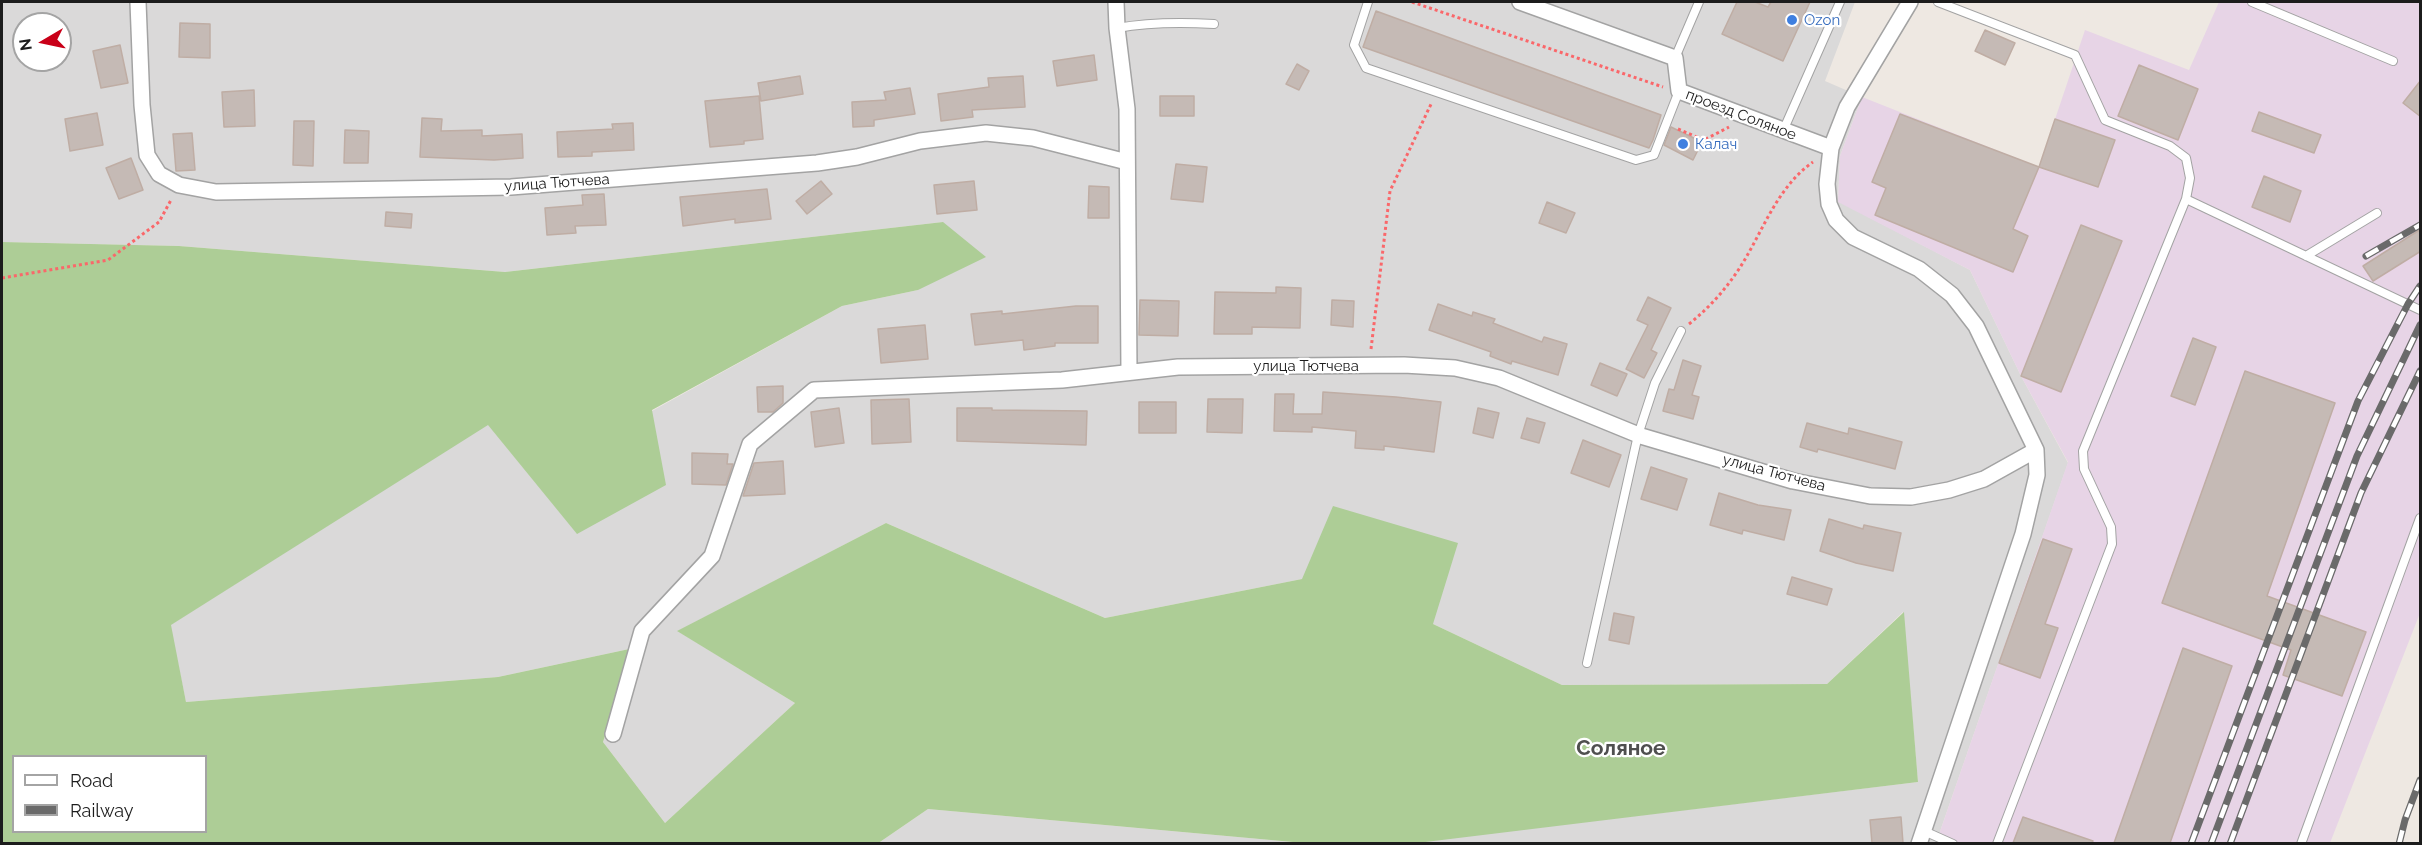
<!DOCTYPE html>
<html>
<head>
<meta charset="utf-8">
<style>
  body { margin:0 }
  #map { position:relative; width:2422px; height:845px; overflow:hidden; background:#eee8e2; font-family:Raleway,sans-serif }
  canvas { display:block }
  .frame { position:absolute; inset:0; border:3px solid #1c1c1c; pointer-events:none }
  .legend { position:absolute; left:12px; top:755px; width:195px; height:78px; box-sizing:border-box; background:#fff; border:2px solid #a4a4a4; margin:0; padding:8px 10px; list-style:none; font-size:18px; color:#1c1c1c }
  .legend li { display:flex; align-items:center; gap:12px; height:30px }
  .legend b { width:30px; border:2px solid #a4a4a4 }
  .north { position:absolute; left:12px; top:12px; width:60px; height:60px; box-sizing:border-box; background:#fff; border:2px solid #a4a4a4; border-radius:50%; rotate:261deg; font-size:16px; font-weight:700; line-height:24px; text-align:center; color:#1c1c1c }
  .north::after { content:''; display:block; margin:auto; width:21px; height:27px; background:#c90018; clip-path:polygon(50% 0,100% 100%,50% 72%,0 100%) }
</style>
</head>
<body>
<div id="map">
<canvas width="2422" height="845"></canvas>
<div class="frame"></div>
<ul class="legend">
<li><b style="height:8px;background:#fff"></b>Road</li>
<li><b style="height:8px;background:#6a6a6a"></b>Railway</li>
</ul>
<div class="north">N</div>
</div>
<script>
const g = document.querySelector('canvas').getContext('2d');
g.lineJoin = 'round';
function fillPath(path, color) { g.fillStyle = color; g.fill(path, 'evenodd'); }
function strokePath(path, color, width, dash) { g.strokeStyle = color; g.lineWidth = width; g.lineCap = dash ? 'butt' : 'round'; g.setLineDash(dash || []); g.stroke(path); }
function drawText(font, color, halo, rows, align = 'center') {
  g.font = font + ' Raleway,sans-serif'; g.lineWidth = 4.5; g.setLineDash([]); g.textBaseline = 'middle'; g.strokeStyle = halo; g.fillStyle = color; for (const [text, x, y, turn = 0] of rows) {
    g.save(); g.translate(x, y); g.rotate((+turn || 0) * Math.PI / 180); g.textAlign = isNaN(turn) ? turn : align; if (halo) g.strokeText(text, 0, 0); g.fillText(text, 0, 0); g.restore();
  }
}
const residential = new Path2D(`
  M2 2H1855L1825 81 1862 97 1840 156 1838 201 1970 270 2021 376 2068 463 1936 843H1409L1918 782 1903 612 1827 684 1562 685 1433 624 1302 579 1105 618 886 523 678 631 795 703 665 823 603 742 634 648 498 677 186 702 170 625 488 424 577 533 652 411 842 306 918 290 943 222 505 272 179 246 2 242ZM24 24H60V60H24Z
  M928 809 1304 843 877 844Z`);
const industrial = new Path2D(`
  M2219 2H2420V613L2330 843H1936L2068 462 2021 376 1970 270 1838 202 1840 156 1862 97 2039 167 2085 30 2189 70Z`);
const forest = new Path2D(`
  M943 222 986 257 918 290 842 306 652 410 666 485 577 534 488 425 171 625 186 702 498 677 634 648 603 742 665 823 795 703 677 631 886 523 1105 618 1302 579 1333 506 1458 543 1433 624 1562 685 1827 684 1904 612 1918 782 1409 844 1304 843 928 809 877 844H2V242L179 246 505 272ZM14 756H206V832H14Z`);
const building = new Path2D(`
  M1737 2H1755L1768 7 1771 2H1810L1783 61 1722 34Z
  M1376 11 1661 115 1653 140 1649 148 1363 47Z
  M180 23 210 24V58L179 57Z
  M1985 30 2015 43 2005 65 1975 51Z
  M120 45 128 83 101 88 93 51Z
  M1094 55 1097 80 1057 86 1053 61Z
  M1297 64 1309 71 1299 90 1286 84Z
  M2139 65 2198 89 2178 140 2118 116Z
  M800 76 803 94 761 101 758 83Z
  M1023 76 1025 107 972 110 973 117 941 121 938 94 989 87 988 78Z
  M2421 80V117L2403 103Z
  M910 88 915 114 874 120V126L853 127 852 102 886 100 884 92Z
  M254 90 255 126 224 127 222 92Z
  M759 96 763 139 744 141V144L710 147 705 101Z
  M1160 96H1194V116H1160Z
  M2259 112 2321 135 2314 153 2252 131Z
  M97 113 103 145 70 151 65 119Z
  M1900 114 2039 167 2013 229 2028 236 2013 272 1875 215 1886 188 1872 182Z
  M422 118 442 119 441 131 482 130V136L522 134 523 158 494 160 420 157Z
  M2055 119 2115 140 2098 187 2039 167Z
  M294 121H314L313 166 293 165Z
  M633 123 634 150 592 152V156L558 157 557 132 613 129 612 124Z
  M1671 127 1702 142 1693 160 1664 145Z
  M345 130 369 131 368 163H344Z
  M192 133 195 170 176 171 173 134Z
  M131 158 143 190 119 199 106 168Z
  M1176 164 1207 167 1203 202 1171 199Z
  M2264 176 2301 191 2290 222 2252 207Z
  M821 181 832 194 807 214 796 201Z
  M974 181 977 210 937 214 934 185Z
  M1089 186 1109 187V218H1088Z
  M767 189 771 219 735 223V219L683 226 680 197Z
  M604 194 606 225 575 226 576 233 547 235 545 208 583 205 582 195Z
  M1547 202 1575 213 1566 233 1539 223Z
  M386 212 412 214 411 228 385 226Z
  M2081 225 2122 241 2061 392 2021 376Z
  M2421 229V251L2373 281 2363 266Z
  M1276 287 1301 288 1300 328 1252 327V334H1214L1215 292 1276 293Z
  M1648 297 1671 308 1651 350 1657 353 1644 378 1626 369 1648 325 1637 320Z
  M1140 300 1179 301 1178 336 1139 335Z
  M1332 300 1354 301 1353 327 1331 325Z
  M1438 304 1472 316 1473 312 1495 319 1493 323 1542 342 1544 337 1567 344 1558 375 1512 361 1511 364 1490 356 1491 352 1429 330Z
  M1076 306H1098V343H1055V346L1024 350 1023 340 975 345 971 314 1002 311V314Z
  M925 325 928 359 881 363 878 329Z
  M2193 338 2216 347 2195 405 2171 396Z
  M1683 360 1701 366 1692 395 1699 397 1693 419 1663 411 1669 389 1674 390Z
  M1600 363 1627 374 1617 396 1591 385Z
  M2245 371 2335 403 2267 596 2366 632 2342 696 2283 675 2291 650 2162 603Z
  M783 386V403L773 412H758L757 387Z
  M1323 392 1396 397 1441 402 1434 452 1384 446V450L1355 448 1356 431 1312 427V432L1274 431 1275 394H1294L1293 414H1322Z
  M909 399 911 442 872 444 871 400Z
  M1208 399H1243L1242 433 1207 432Z
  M1139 402H1176V433H1139Z
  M839 408 844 443 815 447 811 412Z
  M957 408H992V410L1087 411 1086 445 957 441Z
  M1478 408 1499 413 1493 438 1473 433Z
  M1527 418 1545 423 1539 443 1521 438Z
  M1807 423 1848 434 1849 428 1902 442 1895 469 1818 449 1817 452 1800 447Z
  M1583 440 1621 455 1609 487 1571 473Z
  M692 453 728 454 727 464H733L726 485 692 484Z
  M783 461 785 494 743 496 754 463Z
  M1651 467 1687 479 1677 510 1641 499Z
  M1719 493 1758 505 1791 510 1784 540 1743 530 1742 534 1710 525Z
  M1829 519 1863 529 1864 525 1901 533 1893 571 1856 563 1820 551Z
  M2043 539 2072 549 2045 624 2058 628 2040 678 1999 663Z
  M1792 577 1832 589 1827 605 1787 594Z
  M1614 613 1634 617 1629 644 1609 640Z
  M2183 648 2232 666 2170 843H2114Z
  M1901 817 1903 843H1872L1870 820Z
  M2023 817 2093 841 2092 843H2013Z`);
const path = new Path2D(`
  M1412 2 1663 87
  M1678 129 1704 140 1729 127
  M2 278 108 260 159 222 171 200
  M1689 324C1709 308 1725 290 1739 269 1763 232 1776 188 1813 162
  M1371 349 1390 191 1432 102`);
const lane = new Path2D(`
  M1368 2 1354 45 1366 68 1636 160 1654 155 1679 91
  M1938 2 2075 55 2105 120 2170 146 2186 158 2190 178 2186 199 2083 451 2084 469 2111 527 2112 544 1997 844
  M2252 2 2393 61
  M1117 28C1150 22 1180 22 1214 24
  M1675 58 1699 2
  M1783 131 1840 2
  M2186 199 2420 310
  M2306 256 2377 213
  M1587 663 1638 435 1655 383 1681 331
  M1924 831 1953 844
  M2301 844 2420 518`);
const street = new Path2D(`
  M138 2 142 105 147 155 159 174 179 185 216 192 511 187 817 163 857 157 920 141 986 133 1033 138 1127 162
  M1116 2 1117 28 1127 109 1129 372
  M1520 2 1675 58 1679 91 1831 148
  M1910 2 1847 107 1831 148 1827 184 1829 204 1836 220 1853 237 1919 269 1952 295 1976 326 2036 450 2037 475 2023 534 1919 844
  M613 734 642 631 712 556 750 444 814 390 1062 380 1178 367 1404 365 1455 368 1499 378 1641 436 1793 481 1870 496 1911 497 1949 490 1984 479 2036 450`);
const rail = new Path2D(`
  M2366 256 2420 225
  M2191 844 2358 401 2408 304 2420 286
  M2211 844 2357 456 2420 325
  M2230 844 2361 493 2420 371
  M2399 844 2405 820 2420 780`);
const markers = [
  [1792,20,6,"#3f7fe0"],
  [1683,144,6,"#3f7fe0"]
];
const shopNames = [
  ["Ozon",1804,20],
  ["Калач",1695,144]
];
const streetNames = [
  ["проезд Соляное",1741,115,21],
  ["улица Тютчева",557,183,-4],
  ["улица Тютчева",1306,366],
  ["улица Тютчева",1774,473,15]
];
const districtNames = [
  ["Соляное",1621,749]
];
fillPath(residential, '#dad9d9');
fillPath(industrial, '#e7d4e6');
fillPath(forest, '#adcd96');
fillPath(building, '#c5bab5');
strokePath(building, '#bfada4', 1.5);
strokePath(lane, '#a3a3a3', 10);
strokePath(street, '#a3a3a3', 18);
strokePath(path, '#fa676a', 3, [3, 3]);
strokePath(lane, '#fff', 8);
strokePath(street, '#fff', 15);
strokePath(rail, '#6a6a6a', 7);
strokePath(rail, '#fff', 4.5, [14]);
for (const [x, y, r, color] of markers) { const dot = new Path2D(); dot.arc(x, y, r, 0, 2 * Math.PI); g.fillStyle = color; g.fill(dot); strokePath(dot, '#fff', 2); }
drawText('15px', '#366cbe', '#fff', shopNames, 'left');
drawText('15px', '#1c1c1c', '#fff', streetNames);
drawText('bold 21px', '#4f4f4f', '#fff', districtNames);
</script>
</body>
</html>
